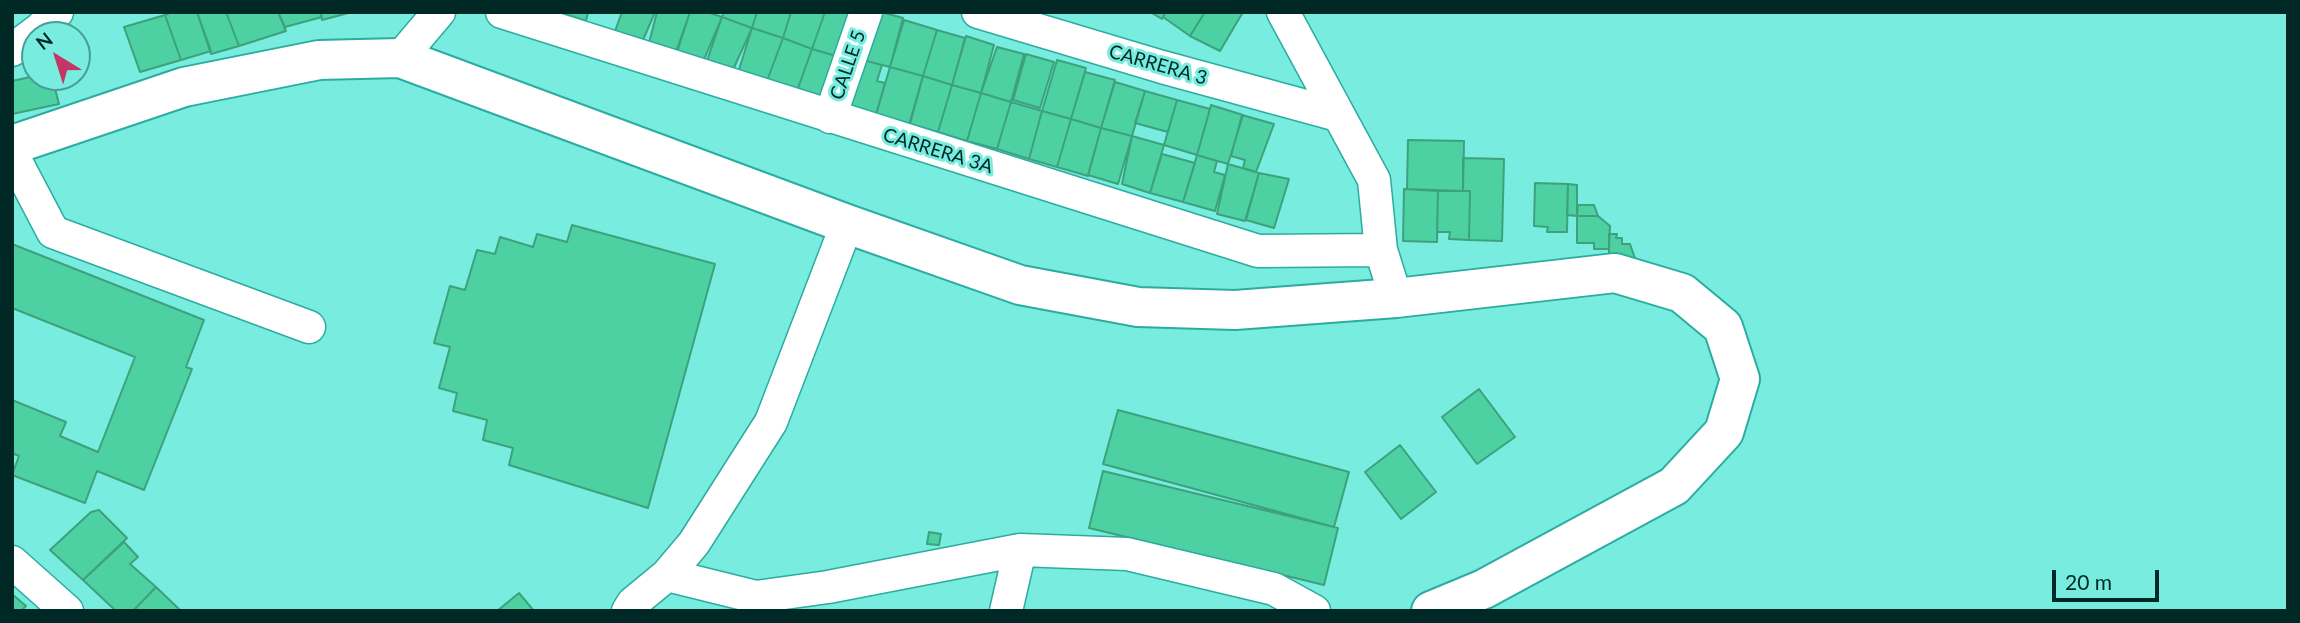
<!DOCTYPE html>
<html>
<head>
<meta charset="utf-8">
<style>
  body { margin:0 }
  #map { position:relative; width:2300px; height:623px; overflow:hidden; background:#77ecdf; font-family:Lato,sans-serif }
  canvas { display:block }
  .frame { position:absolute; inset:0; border:14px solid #002824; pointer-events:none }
  .north { position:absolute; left:21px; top:21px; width:70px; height:70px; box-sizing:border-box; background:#77ecdf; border:2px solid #479e94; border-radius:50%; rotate:322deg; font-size:19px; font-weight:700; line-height:28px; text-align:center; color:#002824 }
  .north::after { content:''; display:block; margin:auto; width:24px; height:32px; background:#c43664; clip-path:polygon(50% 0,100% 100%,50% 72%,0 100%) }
  .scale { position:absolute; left:2052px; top:570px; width:107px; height:32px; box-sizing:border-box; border:4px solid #002824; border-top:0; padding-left:9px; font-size:21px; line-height:24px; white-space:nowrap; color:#002824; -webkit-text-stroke:5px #77ecdf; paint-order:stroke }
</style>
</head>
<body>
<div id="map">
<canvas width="2300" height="623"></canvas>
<div class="frame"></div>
<div class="north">N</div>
<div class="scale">20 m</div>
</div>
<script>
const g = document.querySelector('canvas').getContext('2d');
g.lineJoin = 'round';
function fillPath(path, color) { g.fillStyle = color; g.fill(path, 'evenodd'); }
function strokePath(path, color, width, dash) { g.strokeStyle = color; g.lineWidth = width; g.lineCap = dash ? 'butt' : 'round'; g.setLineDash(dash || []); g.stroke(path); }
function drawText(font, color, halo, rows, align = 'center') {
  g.font = font + ' Lato,sans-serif'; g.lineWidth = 6; g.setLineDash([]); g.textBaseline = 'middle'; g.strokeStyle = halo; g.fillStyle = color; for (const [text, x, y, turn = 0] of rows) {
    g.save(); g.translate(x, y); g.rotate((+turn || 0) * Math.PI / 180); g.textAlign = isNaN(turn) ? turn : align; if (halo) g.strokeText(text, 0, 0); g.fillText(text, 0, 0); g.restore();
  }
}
const building = new Path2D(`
  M173 12H197L211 51 181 60 165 15Z
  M197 12H226L239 46 211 54Z
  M226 12H278L286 31 239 46Z
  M278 12H320L322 17 285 27Z
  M320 12H352L322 20Z
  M559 12H588L586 21Z
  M622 12H655L643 40 615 31Z
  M657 12H690L676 52 649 43Z
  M690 12H707L722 17 703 62 677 52Z
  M724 12H757L752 28 722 17Z
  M757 12H791L783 38 752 28Z
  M791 12H825L812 49 783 38Z
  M825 12H859L843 58 812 49Z
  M872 12H881L903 18 890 67 859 59Z
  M1150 12H1166L1162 19Z
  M1166 12H1205L1190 36 1163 17Z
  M1205 12H1243L1220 51 1190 36Z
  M165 15 181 60 140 72 124 27Z
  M722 17 752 28 732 72 706 64Z
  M904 20 937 30 923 76 890 67Z
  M752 28 783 38 767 81 738 73Z
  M937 30 965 38 952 85 923 76Z
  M966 36 994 45 981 93 952 85Z
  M783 38 812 49 797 91 767 81Z
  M997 47 1024 54 1011 102 981 93Z
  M812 49 843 58 828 102 797 91Z
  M1026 54 1054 62 1040 108 1013 100Z
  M859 59 882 65 877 81 885 83 876 114 846 106Z
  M1057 60 1086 68 1071 119 1042 111Z
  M890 67 923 76 909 125 876 115Z
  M1085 72 1115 80 1101 128 1071 119Z
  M35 76 52 77 59 104 12 114V81Z
  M923 76 952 85 938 132 910 124Z
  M1115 82 1145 91 1132 136 1101 128Z
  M952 85 981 93 967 141 938 132Z
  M1145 91 1177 100 1168 132 1135 123Z
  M981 93 1011 102 997 149 967 141Z
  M1177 100 1210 109 1197 155 1164 145Z
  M1011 102 1042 111 1029 159 997 149Z
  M1211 105 1243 115 1228 164 1197 155Z
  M1042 111 1071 119 1057 167 1029 159Z
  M1242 115 1274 124 1256 172 1243 168 1245 160 1231 156Z
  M1071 119 1101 128 1088 176 1057 167Z
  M1101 128 1132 136 1118 184 1088 175Z
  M1132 136 1164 145 1150 193 1122 184Z
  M1408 140 1464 141 1463 191 1407 189Z
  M1162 154 1195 163 1183 202 1150 193Z
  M1197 155 1217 161 1214 172 1225 175 1215 211 1183 202Z
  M1463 158 1504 159 1502 241 1469 240 1470 191H1463Z
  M1228 164 1259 173 1245 221 1217 214Z
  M1259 173 1289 179 1274 228 1246 220Z
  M1535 183 1568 184 1567 232H1547L1548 227 1534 226Z
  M1568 184 1577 185V216L1567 215Z
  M1404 189 1438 191 1437 242 1403 241Z
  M1438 191H1470L1469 240 1449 239 1450 232H1437Z
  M1578 205H1594L1598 216H1577Z
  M1577 216H1598L1610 226 1609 249H1594V243H1577Z
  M572 225 715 264 648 508 509 465 513 448 483 440 487 420 453 411 457 393 439 388 450 347 434 343 450 286 465 290 477 250 495 254 500 237 533 247 537 234 567 242Z
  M1609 234H1617L1616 238H1622V244H1630L1637 264 1609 262Z
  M12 244 204 320 186 367 192 369 144 490 97 471 85 503 12 475 19 456 12 453V400L66 422 60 436 98 452 135 357 12 308Z
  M1479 389 1515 437 1477 464 1442 417Z
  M1118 410 1349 472 1334 527 1103 464Z
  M1400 445 1436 492 1401 519 1365 472Z
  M1103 471 1338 528 1324 585 1089 528Z
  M99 510 127 538 83 580 50 550 91 512Z
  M929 532 941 534 939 545 927 544Z
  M124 542 138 557 130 564 156 587 133 611H116L83 580Z
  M156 587 181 611H133Z
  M519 593 534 611H497Z
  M12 594 26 606 21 611H12Z`);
const street = new Path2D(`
  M502 12 1258 251 1381 250
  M978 12 1162 67 1338 115
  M1283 12 1374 180 1381 250 1396 298
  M12 50 40 29 57 12
  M400 58 439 12
  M830 117 866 12
  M12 154 53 232 309 327
  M12 562 67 611
  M667 575 756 597 828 587 1020 550 1127 554 1274 589 1314 611
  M628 611 633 603 667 575 694 543 771 422 847 224
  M1006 611 1020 550`);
const secondary = new Path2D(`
  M12 145 184 87 319 60 400 58 847 224 1020 285 1138 307 1235 310 1396 298 1615 273 1682 293 1723 327 1740 379 1724 432 1674 486 1484 589 1431 611`);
const streetNames = [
  ["CALLE 5",848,65,-71],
  ["CARRERA 3",1158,65,16],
  ["CARRERA 3A",938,151,17]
];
fillPath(building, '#4ed1a2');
strokePath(building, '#3da17d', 2);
strokePath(street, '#2caca1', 35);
strokePath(secondary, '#2caca1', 42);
strokePath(street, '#fff', 32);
strokePath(secondary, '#fff', 38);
drawText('19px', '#002824', '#77ecdf', streetNames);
</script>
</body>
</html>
